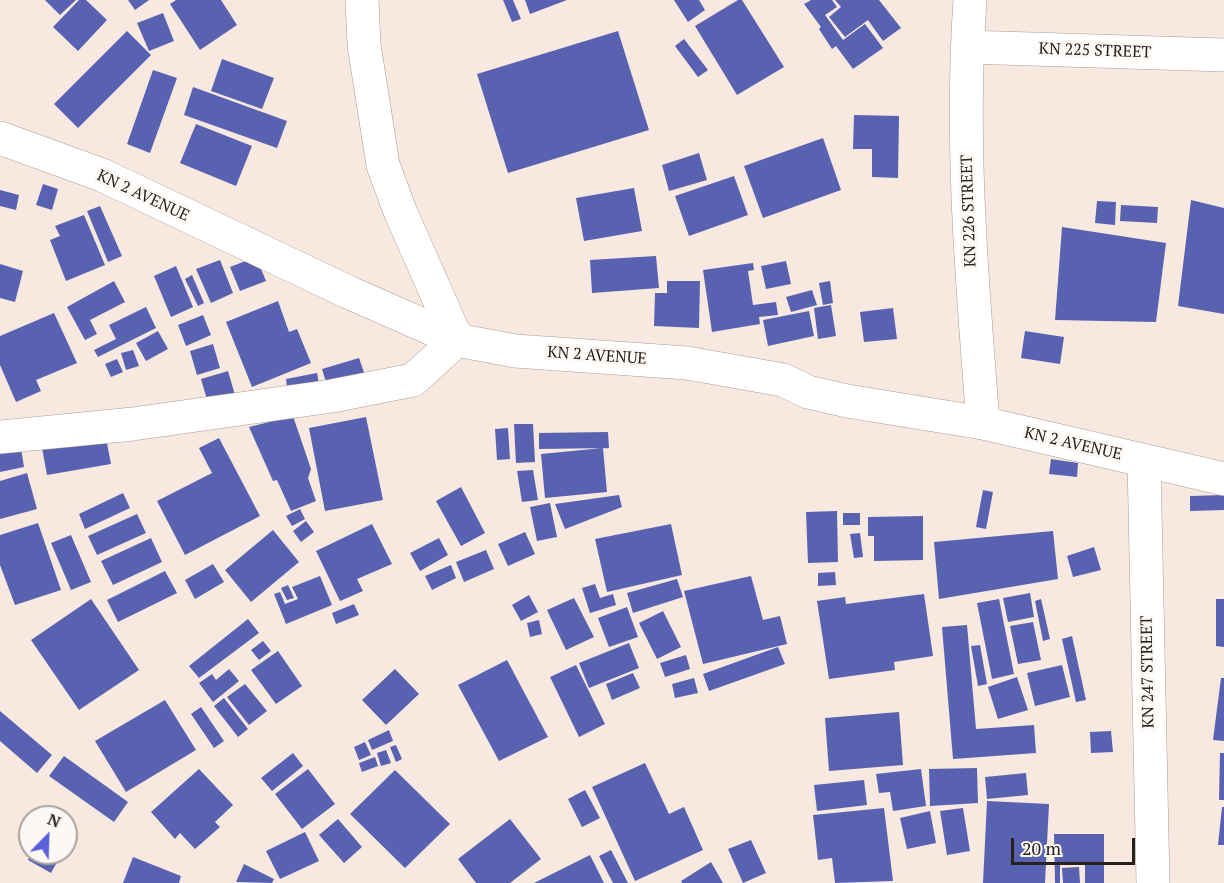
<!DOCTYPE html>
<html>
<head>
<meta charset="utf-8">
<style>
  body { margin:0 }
  #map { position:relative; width:1224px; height:883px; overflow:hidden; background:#f7e9e0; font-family:"PT Serif",serif }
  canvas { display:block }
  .north { position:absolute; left:18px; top:805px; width:60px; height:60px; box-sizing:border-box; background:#fef8f4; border:2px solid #a8a29e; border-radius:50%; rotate:23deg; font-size:16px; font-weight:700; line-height:24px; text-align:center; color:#27221e }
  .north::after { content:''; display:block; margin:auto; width:21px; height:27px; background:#5b62d9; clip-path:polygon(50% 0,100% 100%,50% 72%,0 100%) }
  .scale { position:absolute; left:1011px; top:838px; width:124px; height:27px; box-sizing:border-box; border:3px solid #27221e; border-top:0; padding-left:8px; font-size:18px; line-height:21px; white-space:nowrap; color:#27221e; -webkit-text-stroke:4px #fef8f4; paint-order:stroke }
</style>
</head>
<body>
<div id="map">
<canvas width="1224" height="883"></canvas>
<div class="north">N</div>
<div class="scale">20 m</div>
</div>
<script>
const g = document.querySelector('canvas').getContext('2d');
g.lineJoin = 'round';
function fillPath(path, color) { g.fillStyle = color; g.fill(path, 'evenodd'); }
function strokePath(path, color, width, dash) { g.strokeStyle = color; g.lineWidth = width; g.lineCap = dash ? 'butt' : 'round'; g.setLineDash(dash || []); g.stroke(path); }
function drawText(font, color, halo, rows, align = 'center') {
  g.font = font + ' "PT Serif",serif'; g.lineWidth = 6; g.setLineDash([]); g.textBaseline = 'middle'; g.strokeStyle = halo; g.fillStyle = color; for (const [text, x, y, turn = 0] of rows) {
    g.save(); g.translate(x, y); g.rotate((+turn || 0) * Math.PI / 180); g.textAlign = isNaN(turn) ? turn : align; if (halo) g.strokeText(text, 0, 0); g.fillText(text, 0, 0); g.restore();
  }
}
const building = new Path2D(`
  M45 0H76L60 15Z
  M79 0H86L107 20 78 51 53 27Z
  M128 0H149L135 10Z
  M176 0H221L237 25 200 50 170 4Z
  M503 0H513L521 19 512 22Z
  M525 0H567L530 14Z
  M674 0H699L705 10 688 22Z
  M738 0H742L784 67 737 95 695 26Z
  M811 0H832L837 7 825 15 843 40 865 24 883 48 853 69 836 46 832 49 819 29 821 27 804 4Z
  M835 0H879L901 28 883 41 868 20 845 37 829 17 841 7Z
  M163 13 174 41 149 51 137 23Z
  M127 31 151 55 78 128 54 104Z
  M618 31 649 130 508 173 477 74Z
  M684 39 708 70 698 77 675 46Z
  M222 59 274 78 262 109 211 91Z
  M153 70 177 78 150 153 127 144Z
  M193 87 287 121 277 148 184 115Z
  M854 115 899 116 898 178 872 177V149H853Z
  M196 124 252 146 236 186 180 163Z
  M823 138 841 190 763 218 744 166Z
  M699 153 707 180 669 191 662 165Z
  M734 176 748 215 689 236 675 196Z
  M43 184 58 189 52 210 36 205Z
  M634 188 642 231 584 241 576 198Z
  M0 190 19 195 16 210 0 206Z
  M1191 200 1224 208V314L1178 306Z
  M1097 201 1116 202 1115 225 1095 223Z
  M1121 205 1158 207 1157 223 1120 221Z
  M100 206 122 256 108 262 87 211Z
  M84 215 105 265 66 281 50 240 60 236 55 226Z
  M1062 227 1166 243 1156 322 1055 320Z
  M656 256 659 288 592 293 590 260Z
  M256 257 266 281 240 291 230 267Z
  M220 260 233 293 211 303 196 269Z
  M786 261 791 284 766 289 761 266Z
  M753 263 754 270 748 271 753 305 776 302 778 315 759 317 760 324 712 332 703 270Z
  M0 264 23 271 15 302 0 298Z
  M176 266 193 307 171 317 154 276Z
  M192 275 204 303 198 306 185 279Z
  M114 281 125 302 90 320 97 334 85 340 67 307Z
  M667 281H700L699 328 654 326 655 293H667Z
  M830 281 833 303 823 305 819 283Z
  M812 290 817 305 791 312 786 297Z
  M278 301 289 332 297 329 311 363 252 387 226 322Z
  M831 305 836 336 818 339 814 308Z
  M146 307 156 328 98 357 94 350 116 339 109 325Z
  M893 308 897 339 864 342 860 312Z
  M809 311 814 336 768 346 763 320Z
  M54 313 77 363 36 380 41 391 16 402 0 365V336Z
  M203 315 211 335 186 346 178 325Z
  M158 331 168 349 146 361 136 343Z
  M1025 331 1064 337 1060 364 1021 358Z
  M213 344 220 368 197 375 190 351Z
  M133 350 139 366 126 370 121 353Z
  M359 358 366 378 328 389 322 369Z
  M117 359 123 372 111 377 105 364Z
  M228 371 235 395 208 403 201 379Z
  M317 373 320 389 288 395 286 379Z
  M293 416 311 469 308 478 316 501 291 511 277 480 273 481 249 427Z
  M366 417 383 500 325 511 309 428Z
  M514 424H533L535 462 516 463Z
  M508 428 510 459 497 460 495 429Z
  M608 432 609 448 539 449V433Z
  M106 438 111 464 47 475 42 448Z
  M219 438 260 516 185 555 157 501 212 473 199 448Z
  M20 442 24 467 0 472V446Z
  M603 448 607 492 545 498 541 454Z
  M1051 459 1078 463 1077 477 1049 474Z
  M533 470 538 500 522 502 517 471Z
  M27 473 37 509 0 519V481Z
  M461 487 485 533 461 546 436 501Z
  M983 490 993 492 986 529 976 527Z
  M123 493 130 508 85 529 79 514Z
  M619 495 622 507 565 529 555 504Z
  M1224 495V510L1190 511V496Z
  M550 503 557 537 537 541 530 507Z
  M300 509 305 519 292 526 286 516Z
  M837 511 838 562 808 563 806 512Z
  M843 513H860V525H843Z
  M137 514 146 533 97 555 88 536Z
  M923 516V560L874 561V536H868V517Z
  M306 521 314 532 301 542 293 531Z
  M38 523 61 590 15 605 0 565V535Z
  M372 524 392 564 357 579 363 591 340 601 316 551Z
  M671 524 682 575 607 592 595 539Z
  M273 530 299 562 251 602 225 570Z
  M1053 531 1058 579 939 599 934 542Z
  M525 532 535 554 508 566 498 544Z
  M860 533 863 557 854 558 850 534Z
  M71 535 91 582 71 590 51 543Z
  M151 538 162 562 113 585 101 561Z
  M439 538 448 555 420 571 410 553Z
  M1094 547 1101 570 1073 577 1067 556Z
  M486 550 494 569 464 582 456 562Z
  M213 564 224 582 195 599 185 580Z
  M451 565 456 578 432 590 425 576Z
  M165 571 177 593 118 622 107 600Z
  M835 572 836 585 818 586V573Z
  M320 576 332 605 286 624 274 594 280 592 285 604 298 599 292 587Z
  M751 576 763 620 780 616 787 644 703 664 684 591Z
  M677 579 683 597 633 613 627 593Z
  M595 584 600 598 613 594 616 605 590 613 582 588Z
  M288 585 294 598 287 600 281 588Z
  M1030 593 1034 617 1008 622 1003 598Z
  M924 594 933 656 894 662 895 670 829 679 817 601 845 597 846 604Z
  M529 595 538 612 521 621 512 605Z
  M574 598 594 637 566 650 547 610Z
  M91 599 139 670 79 710 31 640Z
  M999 599 1014 674 992 679 977 603Z
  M1041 599 1050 639 1043 641 1035 601Z
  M1216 599H1224V647L1216 646Z
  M354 604 359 615 336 624 332 613Z
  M627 607 638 637 609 647 598 618Z
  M663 611 681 647 657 659 639 623Z
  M248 619 259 633 199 678 189 666Z
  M539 620 542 634 530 637 527 623Z
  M1033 622 1041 660 1018 664 1010 626Z
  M967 625 976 729 1034 725 1036 753 953 759 942 627Z
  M1072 636 1086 700 1076 702 1062 639Z
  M263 641 271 651 259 660 251 650Z
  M629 643 639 668 589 688 579 663Z
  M980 645 987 684 978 686 971 646Z
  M778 647 785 664 709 691 703 674Z
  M278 651 302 686 276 704 251 670Z
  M686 655 690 669 665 677 660 663Z
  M507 660 548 737 499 761 458 685Z
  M576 665 605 724 579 737 550 677Z
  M1062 665 1070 697 1035 706 1027 673Z
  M229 669 239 681 213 702 199 683 212 674 216 680Z
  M395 669 419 694 386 725 362 700Z
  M633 673 640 688 612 700 606 684Z
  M1017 677 1028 710 998 719 988 687Z
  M694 678 698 693 675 698 672 684Z
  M1221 678H1224V741L1213 740Z
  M245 684 267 711 249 725 227 697Z
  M224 698 248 729 238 737 214 706Z
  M165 700 196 750 126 792 95 741Z
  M201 707 224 741 214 748 191 714Z
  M0 711 52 755 37 773 0 741Z
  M899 712 903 765 829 771 825 718Z
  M389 730 393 741 372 750 368 740Z
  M1111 731 1113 752 1091 753 1090 732Z
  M365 742 371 755 359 760 354 747Z
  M396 745 402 759 396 762 390 747Z
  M386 750 391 763 381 766 377 753Z
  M293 753 303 766 272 791 261 778Z
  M1220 753H1224V800H1219Z
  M64 756 128 802 114 822 49 776Z
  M375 757 378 766 362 772 359 763Z
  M645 763 669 814 684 807 703 850 635 881 592 787Z
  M977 768 978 803 930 806 929 769Z
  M199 769 233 805 215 822 220 827 195 849 180 833 175 839 151 812Z
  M308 769 335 804 302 829 275 794Z
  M921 769 926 806 893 811 890 792 879 793 876 774Z
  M395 770 450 824 405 868 350 814Z
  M1026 773 1028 795 987 799 985 777Z
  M864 780 867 805 817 811 814 785Z
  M585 790 600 818 582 827 568 799Z
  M987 801 1049 804 1045 883H983Z
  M1222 807H1224V845H1218Z
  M884 808 893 881 835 883 832 858 818 860 813 815Z
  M963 808 970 851 947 855 940 811Z
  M930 811 936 843 907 849 900 818Z
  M338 819 362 847 344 863 319 835Z
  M510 819 541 859 510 883H476L458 859Z
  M305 832 319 861 280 879 266 851Z
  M1054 834H1104V883H1085V863H1060V883H1055Z
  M751 840 766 873 743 883 728 849Z
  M611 850 628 883H613L599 856Z
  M31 853H62L51 873 28 860Z
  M590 855 604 883H534Z
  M133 857 181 876 179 883H123Z
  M711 862 723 883H682L681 881Z
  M244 864 274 879 272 883 236 882Z
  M1079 867 1080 883H1063L1062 868Z`);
const minor = new Path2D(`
  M970 0C960 142 972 281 983 423
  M967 47 1224 55
  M0 437 133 424 332 396 413 380 457 340
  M1144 461 1153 883`);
const secondary = new Path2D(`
  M362 0 364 45 383 165 400 211 457 340
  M0 138 102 175 348 292 457 340 515 351 687 363 783 380 808 392 847 401 983 423 1224 479`);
const streetNames = [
  ["KN 225 STREET",1095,51,2],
  ["KN 2 AVENUE",143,196,25],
  ["KN 226 STREET",969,211,-92],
  ["KN 2 AVENUE",597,356,4],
  ["KN 2 AVENUE",1073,444,13],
  ["KN 247 STREET",1148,672,-91]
];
fillPath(building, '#5962b1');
strokePath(minor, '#a99c93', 34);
strokePath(secondary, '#a99c93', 34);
strokePath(minor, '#fff', 33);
strokePath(secondary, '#fff', 33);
drawText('16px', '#27221e', '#fef8f4', streetNames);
</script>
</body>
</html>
